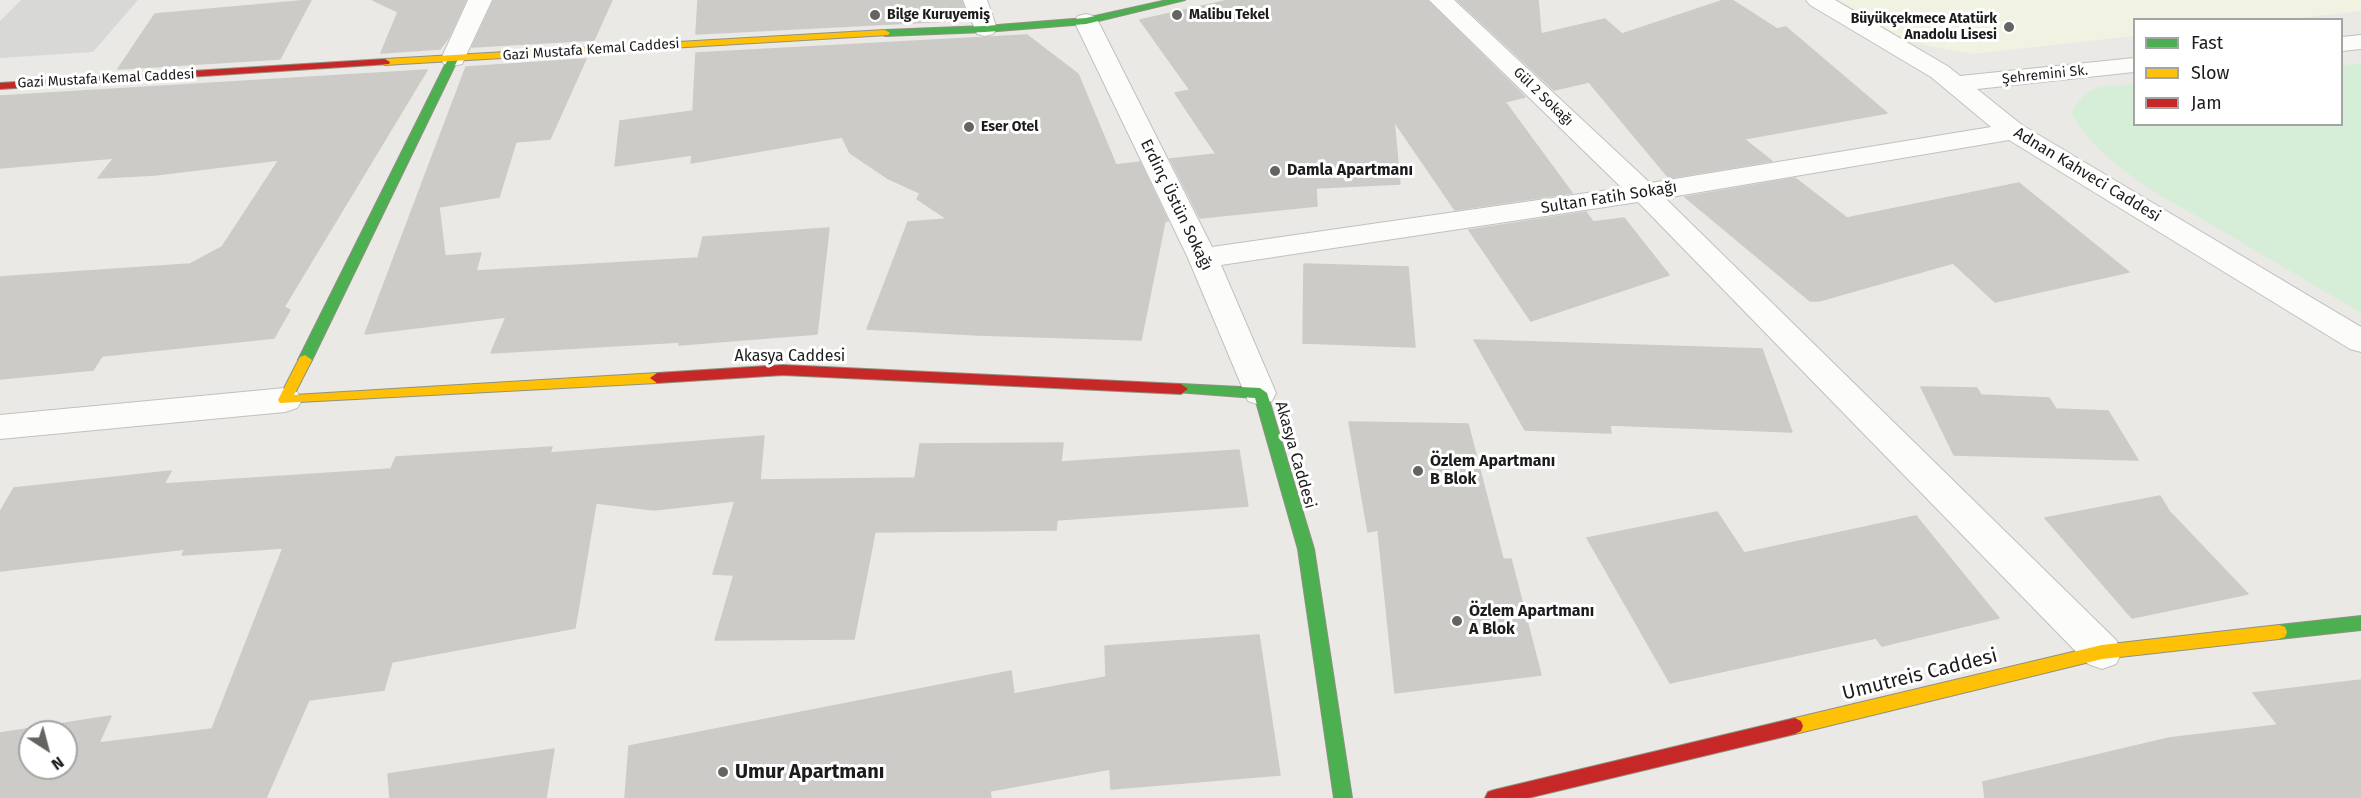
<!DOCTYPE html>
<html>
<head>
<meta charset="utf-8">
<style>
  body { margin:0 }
  #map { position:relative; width:2361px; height:798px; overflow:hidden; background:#eae9e5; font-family:"Fira Sans",sans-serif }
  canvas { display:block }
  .legend { position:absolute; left:2133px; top:18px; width:210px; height:108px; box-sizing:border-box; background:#fff; border:2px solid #a4a4a4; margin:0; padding:8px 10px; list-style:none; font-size:18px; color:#1c1c1c }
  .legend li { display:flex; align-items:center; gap:12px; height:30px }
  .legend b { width:30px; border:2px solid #a4a4a4 }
  .north { position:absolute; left:18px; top:720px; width:60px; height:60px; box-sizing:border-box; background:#fff; border:2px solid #a4a4a4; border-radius:50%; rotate:144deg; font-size:16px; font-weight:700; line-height:24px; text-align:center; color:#1c1c1c }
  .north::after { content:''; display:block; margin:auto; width:21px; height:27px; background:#646462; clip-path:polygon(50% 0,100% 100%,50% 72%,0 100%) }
</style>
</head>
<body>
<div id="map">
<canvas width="2361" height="798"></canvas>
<ul class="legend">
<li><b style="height:8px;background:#4caf50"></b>Fast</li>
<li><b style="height:8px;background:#ffc107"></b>Slow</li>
<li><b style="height:8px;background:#c62828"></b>Jam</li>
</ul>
<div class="north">N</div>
</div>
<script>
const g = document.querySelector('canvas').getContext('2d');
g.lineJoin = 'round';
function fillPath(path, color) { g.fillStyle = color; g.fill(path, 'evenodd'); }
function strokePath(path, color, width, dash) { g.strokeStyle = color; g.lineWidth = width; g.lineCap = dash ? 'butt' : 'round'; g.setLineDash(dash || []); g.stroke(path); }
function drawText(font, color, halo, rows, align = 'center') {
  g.font = font + ' "Fira Sans",sans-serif'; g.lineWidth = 6; g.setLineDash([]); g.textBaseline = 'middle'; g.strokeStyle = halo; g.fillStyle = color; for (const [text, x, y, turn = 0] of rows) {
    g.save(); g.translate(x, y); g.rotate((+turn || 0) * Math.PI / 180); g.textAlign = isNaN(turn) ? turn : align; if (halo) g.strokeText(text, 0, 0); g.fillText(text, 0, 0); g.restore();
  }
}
const education = new Path2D(`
  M1839 0H2361V11L2282 20H2134V36L1973 54 1927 46 1897 35Z`);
const religious = new Path2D(`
  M21 0H138L93 52 0 58V21Z`);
const park = new Path2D(`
  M2361 64V313C2315 286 2269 258 2222 231 2169 199 2104 170 2071 113 2090 82 2101 87 2134 84V124H2342V65Z`);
const building = new Path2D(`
  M311 0 280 59 118 69 155 14Z
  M373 0H466L449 37 440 49 381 53 398 12Z
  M494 0H612L594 40 472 47Z
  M698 0H961L969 20 696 34Z
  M1229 0H1427L1525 97 1505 102 1572 193 1455 210 1394 121 1400 184 1316 188 1317 206 1200 218 1170 159 1216 154 1175 93 1190 90 1140 20Z
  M1457 0H1538L1541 34 1605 19 1622 34 1724 0H1732L1777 29 1786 27 1887 113 1744 139 1772 161 1669 178 1589 82 1554 90Z
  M1027 35 1078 74 1116 165 1140 162 1168 221H1165L1141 340 978 335 867 329 908 222 947 219 917 199 920 193 887 178 850 153 842 137 691 163 692 155 615 166 620 121 693 111 696 53Z
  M586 59 550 139 516 142 499 197 439 207 445 256 481 253 476 271 698 258 703 237 829 228 817 334 679 345 680 342 491 353 506 317 365 334 466 67Z
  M427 70 284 307 290 310 274 338 102 356 93 370 0 379V277L190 264 222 247 279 160 155 175 98 178 114 158 0 168V96Z
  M1795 178 1847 218 2019 183 2129 272 1995 302 1953 263 1819 301H1810L1685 197Z
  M1586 212 1593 222 1624 218 1669 275 1531 321 1469 230Z
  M1304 264 1408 267 1415 347 1303 343Z
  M1474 340 1762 349 1792 432 1610 425 1611 433 1525 430Z
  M1921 387 1977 388 1981 395 2049 398 2056 409 2108 411 2138 460 1954 455Z
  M1349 422 1468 424 1503 559H1511L1541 675 1395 693 1378 530 1368 532Z
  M764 436 760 480 915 478 920 444 1063 443 1061 462 1239 450 1248 506 1057 520 1056 530 875 532 854 639 715 640 734 575 713 574 735 501 654 510 596 503 575 628 392 662 384 690 309 700 266 798H0V733L111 716 99 743 212 729 283 548 182 555 185 549 0 571V512L14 488 171 471 164 484 391 469 396 457 552 447 550 453ZM30 732H66V768H30Z
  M2160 496 2169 511 2248 594 2132 618 2045 518Z
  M1717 512 1744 553 1916 516 1999 618 1882 646 1876 638 1670 683 1587 538Z
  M1259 635 1280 775 1111 789 1110 769 990 791 991 798H625L629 746 1011 671 1014 694 1106 677 1105 646Z
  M2361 680V798H1985L1983 782 2169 738 2278 725 2253 693Z
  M554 749 546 798H390L388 774Z`);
const street = new Path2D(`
  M468 0H492L462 64 453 66 444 64 441 59Z
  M963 0H987L997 29 993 34 985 36 977 34Z
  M1429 0H1454L1650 183 1991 127 1931 77 1810 5 1806 0H1835L1949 67 1960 76 2134 58V72L1977 89 2022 125 2361 327V352L2350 349 2009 140 1665 198 2116 640 2122 652 2116 664 2102 669 2088 664 1638 202 1221 265 1276 393 1272 401 1260 405 1248 401 1188 258 1074 21 1078 16 1086 14 1094 16 1098 21 1212 247 1622 188Z
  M2361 35V49L2342 51V37Z
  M285 388 297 392 302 400 297 408 285 412 0 439V415Z`);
const fast = new Path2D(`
  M1167 0H1185L1086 24 985 32 885 36 880 33 885 30 985 26 1086 18Z
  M453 56 458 59 312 360 310 363H300L298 360 448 59Z
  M1181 384 1260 388 1267 393 1314 549 1352 798H1334L1298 549 1255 398 1176 392 1174 389 1176 386Z
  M2361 616V630L2279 639 2273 637 2271 632 2273 627 2279 625Z`);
const slow = new Path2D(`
  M885 30 890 33 888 35 385 65 380 62 385 59Z
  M305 355 312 360 294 395 657 373 664 378 657 383 280 403 278 400 300 357Z
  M2279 625 2285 627 2287 632 2285 637 2279 639 2102 659 1795 734 1789 731 1787 726 1789 721 1795 718 2102 645Z`);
const jam = new Path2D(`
  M385 59 390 62 389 64 0 89V83Z
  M783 365 1181 384 1188 389 1181 394 783 375 657 383 650 378 657 373Z
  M1795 718 1801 721 1803 726 1801 731 1795 734 1528 798H1485L1488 792 1494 790Z`);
const markers = [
  [875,15,6,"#646462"],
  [1177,15,6,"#646462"],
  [2009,27,6,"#646462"],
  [969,127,6,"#646462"],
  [1275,171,6,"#646462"],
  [1418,471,6,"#646462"],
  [1457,621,6,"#646462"],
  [723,772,6,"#646462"]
];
const farPoinames = [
  ["Bilge Kuruyemiş",887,15],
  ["Malibu Tekel",1189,15],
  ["Büyükçekmece Atatürk",1997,19,"right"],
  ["Anadolu Lisesi",1997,35,"right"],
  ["Eser Otel",981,127]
];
const farStreetnames = [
  ["Gazi Mustafa Kemal Caddesi",591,50,-4],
  ["Şehremini Sk.",2045,75,-6],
  ["Gazi Mustafa Kemal Caddesi",106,79,-3],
  ["Gül 2 Sokağı",1543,97,44]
];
const poiNames = [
  ["Damla Apartmanı",1287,171],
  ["Özlem Apartmanı",1430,462],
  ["B Blok",1430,480],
  ["Özlem Apartmanı",1469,612],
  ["A Blok",1469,630]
];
const streetNames = [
  ["Adnan Kahveci Caddesi",2087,175,31],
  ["Sultan Fatih Sokağı",1609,198,-9],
  ["Erdinç Üstün Sokağı",1176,205,64],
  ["Akasya Caddesi",790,357],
  ["Akasya Caddesi",1295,455,74]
];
const nearStreetnames = [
  ["Umutreis Caddesi",1920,675,-14]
];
const nearPoinames = [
  ["Umur Apartmanı",735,772]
];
fillPath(education, '#f1f2e1');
fillPath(religious, '#d8d8d6');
fillPath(park, '#d6eed8');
fillPath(building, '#cdcbc8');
strokePath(building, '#cdcbc7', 1.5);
strokePath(street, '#c1c1bf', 2);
strokePath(fast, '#8f9280', 2);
strokePath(slow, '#8f9280', 2);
strokePath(jam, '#8f9280', 2);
fillPath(street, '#fcfcfb');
fillPath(fast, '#4caf50');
fillPath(slow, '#ffc107');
fillPath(jam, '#c62828');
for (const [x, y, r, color] of markers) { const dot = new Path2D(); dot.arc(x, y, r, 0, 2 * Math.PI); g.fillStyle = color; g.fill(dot); strokePath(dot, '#fff', 2); }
drawText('bold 14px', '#1c1c1c', '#fff', farPoinames, 'left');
drawText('14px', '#1c1c1c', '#fff', farStreetnames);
drawText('bold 16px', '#1c1c1c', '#fff', poiNames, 'left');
drawText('16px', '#1c1c1c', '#fff', streetNames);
drawText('20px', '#1c1c1c', '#fff', nearStreetnames);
drawText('bold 20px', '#1c1c1c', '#fff', nearPoinames, 'left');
</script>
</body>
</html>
